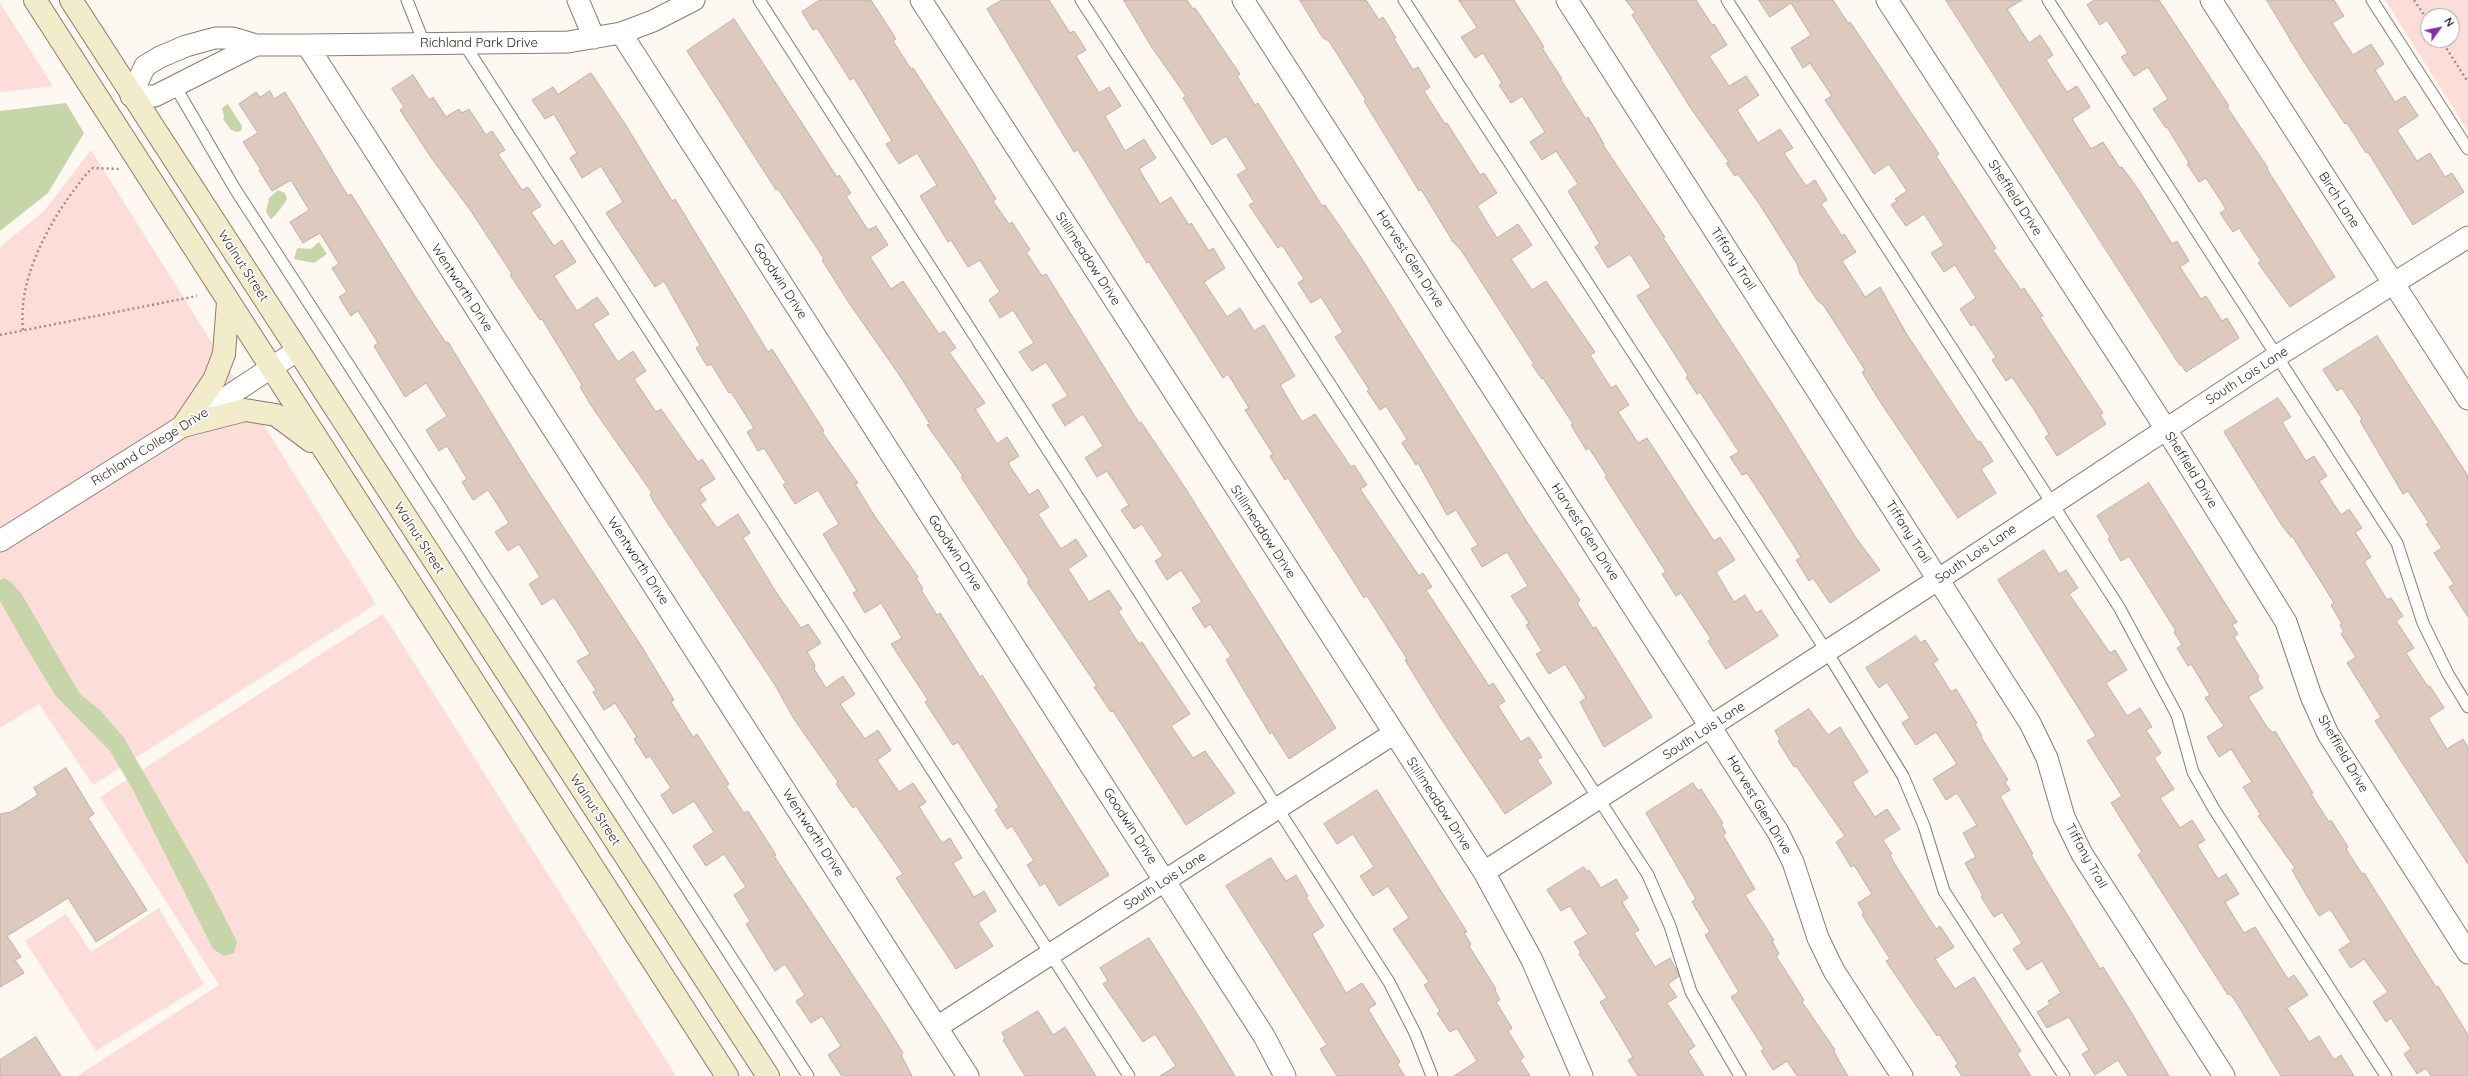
<!DOCTYPE html>
<html>
<head>
<meta charset="utf-8">
<style>
  body { margin:0 }
  #map { position:relative; width:2468px; height:1076px; overflow:hidden; background:#fdf8f1; font-family:Quicksand,sans-serif }
  canvas { display:block }
  .north { position:absolute; left:2420px; top:8px; width:40px; height:40px; box-sizing:border-box; background:#fff; border:1px solid #a6a5a2; border-radius:50%; rotate:57deg; font-size:11px; font-weight:700; line-height:16px; text-align:center; color:#211d16 }
  .north::after { content:''; display:block; margin:auto; width:14px; height:18px; background:#7e33a4; clip-path:polygon(50% 0,100% 100%,50% 72%,0 100%) }
</style>
</head>
<body>
<div id="map">
<canvas width="2468" height="1076"></canvas>
<div class="north">N</div>
</div>
<script>
const g = document.querySelector('canvas').getContext('2d');
g.lineJoin = 'round';
function fillPath(path, color) { g.fillStyle = color; g.fill(path, 'evenodd'); }
function strokePath(path, color, width, dash) { g.strokeStyle = color; g.lineWidth = width; g.lineCap = dash ? 'butt' : 'round'; g.setLineDash(dash || []); g.stroke(path); }
function drawText(font, color, halo, rows, align = 'center') {
  g.font = font + ' Quicksand,sans-serif'; g.lineWidth = 3.5; g.setLineDash([]); g.textBaseline = 'middle'; g.strokeStyle = halo; g.fillStyle = color; for (const [text, x, y, turn = 0] of rows) {
    g.save(); g.translate(x, y); g.rotate((+turn || 0) * Math.PI / 180); g.textAlign = isNaN(turn) ? turn : align; if (halo) g.strokeText(text, 0, 0); g.fillText(text, 0, 0); g.restore();
  }
}
const green = new Path2D(`
  M2385 0H2468V131ZM2428 16H2452V40H2428Z
  M0 3 53 86 0 92Z
  M91 150 376 604 93 785 39 704 0 728V247L44 211Z
  M383 614 676 1076H77L219 985 100 797Z
  M159 908 204 984 96 1051 25 941 66 914 91 952Z`);
const water = new Path2D(`
  M66 103 84 133 48 193 0 231V111Z
  M228 104 242 126 241 131 237 132 231 130 223 119 224 117 222 108Z
  M278 190 285 193 287 199C285 203 275 217 271 219L266 212 269 198Z
  M319 242 327 254 314 263 294 259 297 248 311 249Z
  M4 578 11 582 21 593 80 694 100 710 124 738 206 881 237 942 234 953 224 956 213 949 133 790 110 751 56 696 27 649 0 601V580Z`);
const building = new Path2D(`
  M820 0H871L896 39 893 41 911 69 913 68 968 153 996 199 993 201 1009 224 1012 222 1030 250 1026 252 1042 276 1046 274 1139 423 1141 422 1182 483 1336 728 1289 759 1272 732 1270 734 1226 660 1231 656 1210 624 1205 628 1192 608 1202 602 1181 570 1167 580 1155 561 1163 556 1142 524 1134 529 1121 510 1129 505 1107 471 1097 477 1085 458 1103 446 1083 414 1065 426 1052 405 1068 396 1046 362 1032 371 1019 352 1034 343 1013 310 1000 318 989 300 1000 292 980 260 968 267 951 240 948 242 920 196 937 185 917 153 899 164 886 144 892 141 854 78 850 80 817 28 813 30 802 12Z
  M1002 0H1049L1070 33 1074 31 1086 50 1076 56 1099 93 1109 87 1121 106 1105 116 1125 151 1144 139 1156 158 1139 169 1160 204 1171 197 1189 225 1191 223 1209 251 1213 248 1225 268 1204 282 1227 317 1240 308 1254 331 1264 325 1295 376 1280 385 1302 422 1315 414 1351 467 1354 465 1367 485 1360 489 1419 576 1423 573 1432 587 1426 590 1489 686 1493 683 1505 701 1498 706 1521 742 1529 737 1542 757 1537 760 1552 783 1505 814 1440 717 1405 660 1407 659 1367 596 1364 598 1288 478 1285 480 1270 456 1273 454 1245 410 1249 408 1228 374 1223 378 1149 262 1147 263 1078 150 1074 152 1055 121 987 9Z
  M1124 0H1187L1193 9 1195 8 1240 74 1237 76 1255 105 1258 103 1322 206 1325 205 1362 259 1527 522 1580 600 1577 603 1593 628 1596 627 1652 717 1604 747 1580 702 1586 698 1565 664 1549 674 1536 654 1542 651 1526 625 1529 623 1511 596 1528 586 1507 552 1482 567 1471 549 1478 545 1456 510 1447 515 1418 463 1416 465 1402 443 1407 439 1386 406 1380 410 1367 391 1369 389 1335 337 1343 332 1321 297 1311 303 1298 283 1304 279 1282 245 1278 248 1249 205 1254 202 1237 175 1247 169 1226 136 1212 145 1183 98 1186 96 1151 46Z
  M1300 0H1366L1379 20 1383 17 1396 38 1394 39 1413 70 1418 67 1430 87 1424 91 1445 124 1447 123 1480 175 1484 173 1497 193 1477 206 1497 238 1518 224 1532 245 1511 259 1532 290 1546 281 1595 352 1590 355 1611 388 1616 385 1629 405 1618 412 1638 443 1647 438 1714 541 1720 537 1735 560 1716 572 1734 602 1745 595 1756 613 1761 610 1778 636 1726 669 1708 641 1711 639 1681 593 1676 596 1662 574 1666 572 1605 477 1607 476 1589 448 1586 450 1571 425 1573 424 1543 378 1542 379 1532 365 1534 364 1461 250 1453 242 1421 189 1419 191 1364 101 1366 100 1329 41 1323 38Z
  M1459 0H1514L1544 47 1542 48 1562 79 1561 80 1586 119 1588 117 1604 144 1603 145 1665 237 1663 238 1779 414 1856 538 1880 570 1830 603 1813 578 1809 581 1796 560 1801 557 1768 505 1747 473 1742 475 1730 457 1739 452 1700 392 1697 394 1686 377 1688 375 1637 296 1651 287 1630 254 1608 268 1595 247 1600 244 1568 191 1578 184 1556 151 1542 160 1530 142 1545 132 1522 96 1511 103 1499 85 1502 83 1483 53 1475 58 1461 37 1477 28Z
  M1626 0H1696L1712 25 1714 24 1727 45 1709 56 1729 86 1746 76 1759 95 1737 110 1758 143 1780 129 1793 148 1784 153 1806 186 1815 180 1827 200 1821 204 1842 236 1844 234 1856 252 1842 261 1865 297 1880 287 1906 333 1978 442 1980 441 1993 461 1981 469 1996 493 1958 518 1877 397 1862 372 1865 370 1824 306 1817 300 1800 274 1797 264 1760 205 1738 174 1735 176 1726 163 1729 162 1692 110 1632 15 1635 13Z
  M1759 0H1833L1848 23 1850 22 1939 154 1936 156 1996 248 1993 250 2021 290 2024 288 2043 316 2040 317 2103 413 2100 415 2106 424 2057 456 2045 437 2049 434 2033 408 2012 377 2006 381 1992 360 1996 357 1974 324 1971 326 1960 309 1976 298 1955 265 1944 272 1931 253 1944 245 1924 214 1906 226 1891 205 1897 201 1895 199 1907 191 1889 164 1874 174 1825 100 1832 96 1810 63 1803 68 1791 48 1811 35 1791 3 1770 17Z
  M1946 0H2022L2007 9 2029 43 2040 35 2053 55 2046 60 2067 92 2077 86 2090 107 2072 119 2091 149 2103 142 2120 168 2122 167 2140 192 2172 244 2177 241 2189 261 2180 267 2201 299 2206 296 2222 321 2227 318 2239 338 2186 372 2181 364 2180 365Z
  M2095 0H2159L2229 106 2227 107 2268 168 2267 169 2335 277 2290 307 2258 263 2261 261 2239 228 2233 232 2220 213 2226 209 2206 178 2199 182 2187 164 2189 163 2167 127 2166 128 2153 109 2168 99 2148 67 2134 76 2121 57 2128 53 2107 20 2100 25 2087 5Z
  M2267 0H2334L2344 16 2332 23 2353 55 2371 44 2384 64 2375 70 2395 102 2405 96 2418 116 2397 130 2417 161 2430 153 2445 177 2452 173 2464 192 2413 225 2368 152 2366 153 2347 123 2345 124 2302 59Z
  M734 19 837 177 839 175 851 193 846 196 868 230 876 226 888 245 870 257 891 289 903 281 939 334 944 331 956 348 949 352 985 403 975 409 997 444 1007 437 1019 456 1008 463 1029 495 1038 489 1049 507 1038 514 1061 549 1076 539 1087 556 1068 569 1089 602 1109 590 1122 609 1118 611 1139 644 1142 642 1190 714 1171 726 1193 758 1205 751 1235 793 1186 825 1113 711 1111 712 1094 687 1097 686 1027 582 1029 580 961 477 963 476 927 425 930 424 898 373 849 303 822 260 824 259 778 189 776 190 687 51Z
  M591 73 625 124 672 201 675 199 768 352 772 349 824 431 822 432 858 483 855 484 874 515 918 577 916 578 923 589 921 590 937 615 940 613 980 677 982 675 1109 875 1059 906 1045 883 1040 886 1027 865 1034 861 1012 826 1007 829 995 810 999 807 958 742 953 745 925 702 928 700 891 644 902 638 881 603 865 613 853 593 857 591 823 534 839 524 818 490 795 504 783 485 786 483 764 448 758 451 747 432 754 428 731 392 729 393 711 364 707 366 696 348 700 345 664 281 655 287 606 213 623 202 601 166 582 178 570 158 577 153 554 114 545 119 532 100 553 87 558 94Z
  M413 75 429 100 433 97 446 117 459 109 462 113 469 109 486 135 492 131 505 150 498 154 522 190 528 187 541 206 531 212 554 246 562 240 576 262 554 276 577 311 597 297 609 314 593 324 618 362 633 351 646 371 634 379 656 412 661 409 698 462 702 459 715 479 699 489 706 500 700 504 717 528 738 514 750 533 743 538 776 592 801 628 808 624 821 643 807 652 815 665 814 669 826 688 843 676 855 694 840 704 865 739 878 730 891 750 877 760 899 792 913 783 926 802 919 807 942 843 950 838 962 858 953 863 974 897 984 891 996 911 978 923 993 946 956 969 896 878 903 874 856 806 853 808 836 784 838 782 794 719 775 685 653 501 650 494 652 493 592 407 580 387 582 385 542 319 540 320 510 275 512 274 471 211 432 159 400 110 404 107 392 89Z
  M270 91 274 99 285 92 348 196 351 194 415 296 446 343 448 342 528 473 642 647 674 700 671 702 693 737 697 734 729 784 726 786 744 813 748 811 776 855 774 856 885 1024 903 1053 901 1055 912 1076H842L828 1055 841 1046 822 1016 811 1023 796 1001 805 995 785 964 775 971 746 924 750 921 734 895 746 887 724 854 706 866 693 846 714 832 694 801 673 814 661 795 671 788 650 756 646 758 634 739 637 737 615 703 604 710 593 692 596 690 577 661 590 654 576 631 554 597 542 605 529 584 540 577 519 544 508 551 495 532 509 523 488 490 473 500 462 482 467 479 447 446 439 451 426 430 447 416 426 383 405 397 374 346 378 343 358 311 351 316 339 297 347 292 332 268 339 264 320 233 303 243 290 222 309 210 291 180 272 191 259 170H261L243 142 258 133 239 104 256 92 260 97Z
  M2377 336 2468 476V617L2449 587 2454 584 2434 553 2442 548 2426 524 2429 523 2408 491 2403 494 2360 421 2362 419 2342 388 2337 391 2323 370Z
  M2278 398 2291 417 2282 422 2306 461 2314 456 2327 476 2319 481 2341 515 2349 509 2362 528 2355 532 2371 557 2364 562 2387 600 2391 598 2403 616 2396 621 2414 648 2406 653 2428 687 2430 686 2444 708 2428 718 2447 749 2463 739 2468 747V864L2375 721 2381 717 2347 663 2356 657 2341 634 2344 632 2340 625 2342 624 2331 605 2334 603 2331 598 2292 536 2291 537 2281 524 2224 432Z
  M2149 483 2237 622 2232 625 2238 634 2234 637 2259 677 2257 678 2263 688 2248 697 2267 727 2273 733 2275 731 2313 793 2311 794 2329 822 2331 820 2348 847 2346 849 2362 874 2364 873 2436 987 2438 986 2468 1035V1076H2431L2426 1068 2417 1074 2404 1054 2411 1049 2391 1018 2386 1022 2373 1002 2388 992 2364 959 2351 968 2339 950 2351 942 2330 909 2319 916 2307 896 2292 870 2295 868 2258 816 2261 815 2243 787 2252 782 2231 749 2219 757 2207 737 2224 726 2205 698 2210 695 2191 664 2188 666 2177 648 2182 645 2174 632 2176 631 2129 556 2121 561 2108 539 2110 537 2097 516Z
  M2044 550 2059 574 2066 570 2078 588 2069 594 2110 653 2115 650 2127 670 2106 683 2127 716 2140 708 2152 727 2146 730 2161 753 2154 758 2174 789 2160 798 2180 828 2192 820 2205 840 2197 845 2218 879 2226 874 2239 894 2225 902 2244 933 2255 927 2288 979 2294 975 2308 995 2287 1008 2309 1042 2319 1036 2334 1060 2341 1055 2354 1076H2281L2236 1002 2230 994 2228 995 2138 855 2142 852 2111 803 2122 796 2087 741 2096 736 1998 580Z
  M1916 636 1920 643 1925 640 1938 660 1933 663 1951 692 1956 689 1977 723 1975 724 1982 736 1981 737 2008 780 2005 782 2010 790 2000 796 2033 854 2031 855 2100 969 2103 967 2131 1012 2169 1076H2128L2118 1060 2095 1075 2082 1054 2089 1050 2069 1017 2047 1028 2037 1012 2050 1004 2048 1001 2061 993 2042 961 2027 970 2013 949 2022 943 2002 912 1994 917 1981 897 1983 896 1965 863 1976 857 1963 833 1977 825 1957 793 1946 800 1933 779 1957 764 1936 732 1916 745 1902 723 1910 718 1887 682 1879 688 1866 668Z
  M1809 709 1828 735 1840 727 1868 772 1852 782 1875 817 1887 809 1900 829 1883 840 1892 854 1890 855 1896 866 1936 929 1940 926 1954 947 1935 959 1955 989 1974 977 2021 1051 2017 1054 2031 1076H1962L1955 1066 1958 1064 1939 1034 1937 1036 1886 961 1890 959 1862 915 1864 913 1858 903 1872 894 1854 865 1851 867 1836 842 1845 836 1796 766 1794 767 1778 741 1780 740 1775 731Z
  M66 768 94 814 88 818 147 910 96 942 68 898 7 936 21 957 15 960 24 973 0 987V814L11 812 38 795 34 788Z
  M1693 783 1698 791 1701 789 1723 823 1721 824 1726 833 1723 835 1755 889 1745 895 1774 940 1772 941 1779 954 1776 956 1804 1000 1802 1002 1835 1050 1834 1051 1839 1061 1848 1076H1797L1787 1061 1773 1070 1761 1051 1764 1049 1731 997 1739 992 1705 935 1710 932 1692 902 1696 899 1646 813Z
  M1377 790 1467 932 1464 933 1471 944 1469 946 1496 989 1495 990 1500 1000 1496 1002 1512 1028 1508 1031 1524 1057 1520 1060 1530 1076H1454L1477 1061 1457 1028 1450 1032 1437 1013 1440 1011 1424 985 1429 982 1393 929 1409 918 1388 886 1373 896 1360 876 1374 867 1353 834 1337 844 1324 824Z
  M1271 858 1286 881 1296 875 1308 896 1306 897 1324 926 1312 934 1346 993 1362 983 1376 1004 1368 1009 1400 1062 1397 1064 1405 1076H1337L1320 1049 1327 1045 1226 886Z
  M1584 867 1587 872 1589 870 1601 888 1616 879 1628 898 1622 902 1639 930 1634 933 1655 967 1670 958 1676 969 1679 976 1668 984 1677 997 1667 1003 1695 1046 1688 1051 1704 1076H1638L1628 1060 1633 1057 1600 1002 1607 998 1579 954 1581 953 1574 942 1588 934 1570 906 1561 911 1547 890Z
  M1149 938 1204 1025 1235 1076H1160L1176 1066 1155 1034 1143 1042 1103 984 1108 981 1100 968Z
  M1038 1011 1053 1035 1065 1027 1096 1076H1025L1003 1040 1005 1039 1002 1033Z
  M36 1037 61 1076H0V1060Z`);
const path = new Path2D(`
  M2414 0 2428 21
  M2441 40 2468 82
  M23 330C18 282 44 232 71 194 78 185 84 175 93 168L120 169
  M0 335 197 296`);
const lane = new Path2D(`
  M407 0 424 43
  M759 0 1389 982 1415 1033 1432 1076
  M1081 0 1648 875 1670 926 1691 992 1740 1076
  M1404 0 1827 652 1903 776 1924 826 1944 891 2064 1076
  M1727 0 2119 607 2177 715 2193 772 2214 809 2386 1076
  M2048 0 2397 543 2423 623 2448 674 2468 707
  M2372 0 2468 149
  M463 42 1129 1076
  M175 86 235 189 808 1076`);
const street = new Path2D(`
  M578 0 594 38
  M921 0 1484 872 1532 960 1582 1076
  M1243 0 1778 832 1793 862 1818 938 1834 971 1902 1076
  M1567 0 2030 723 2047 758 2064 817 2082 854 2224 1076
  M1887 0 2166 429 2286 622 2311 696 2328 734 2468 953
  M2211 0 2468 399
  M621 33 1264 1036 1285 1076
  M256 45 155 96H131L145 66 160 57 186 46 215 38H233L256 45H307L568 42 621 33 653 21 694 0
  M307 45 968 1076
  M0 541 183 426 298 350
  M1484 872 1939 579 2277 356 2468 237
  M937 1027 1393 734`);
const secondary = new Path2D(`
  M35 0 727 1076
  M71 0 768 1076
  M183 426 245 410 276 415 311 441
  M183 426 214 380 224 354 228 302`);
const streetNames = [
  ["Richland Park Drive",479,43],
  ["Sheffield Drive",2015,198,57],
  ["Birch Lane",2339,200,57],
  ["Stillmeadow Drive",1088,259,57],
  ["Harvest Glen Drive",1410,259,57],
  ["Tiffany Trail",1733,259,57],
  ["Walnut Street",243,266,57],
  ["Goodwin Drive",780,281,57],
  ["Wentworth Drive",462,288,57],
  ["South Lois Lane",2247,376,-33],
  ["Richland College Drive",150,447,-32],
  ["Sheffield Drive",2191,470,58],
  ["Stillmeadow Drive",1263,532,57],
  ["Harvest Glen Drive",1585,532,57],
  ["Tiffany Trail",1908,532,57],
  ["Walnut Street",419,538,57],
  ["Goodwin Drive",955,553,57],
  ["South Lois Lane",1976,554,-34],
  ["Wentworth Drive",638,561,57],
  ["South Lois Lane",1704,731,-33],
  ["Sheffield Drive",2343,754,60],
  ["Stillmeadow Drive",1439,804,57],
  ["Harvest Glen Drive",1759,805,59],
  ["Walnut Street",595,810,57],
  ["Goodwin Drive",1130,826,57],
  ["Wentworth Drive",813,833,57],
  ["Tiffany Trail",2086,856,61],
  ["South Lois Lane",1165,881,-33]
];
fillPath(green, '#fdddda');
fillPath(water, '#c7d6a8');
fillPath(building, '#ddc9be');
strokePath(building, '#c2aea4', 1);
strokePath(lane, '#897d6d', 13);
strokePath(street, '#897d6d', 23);
strokePath(secondary, '#897d6d', 24);
strokePath(path, '#97928b', 2.5, [2, 3]);
strokePath(lane, '#fff', 11);
strokePath(street, '#fff', 21);
strokePath(secondary, '#f2ecca', 22);
drawText('13px', '#211d16', '#fff', streetNames);
</script>
</body>
</html>
